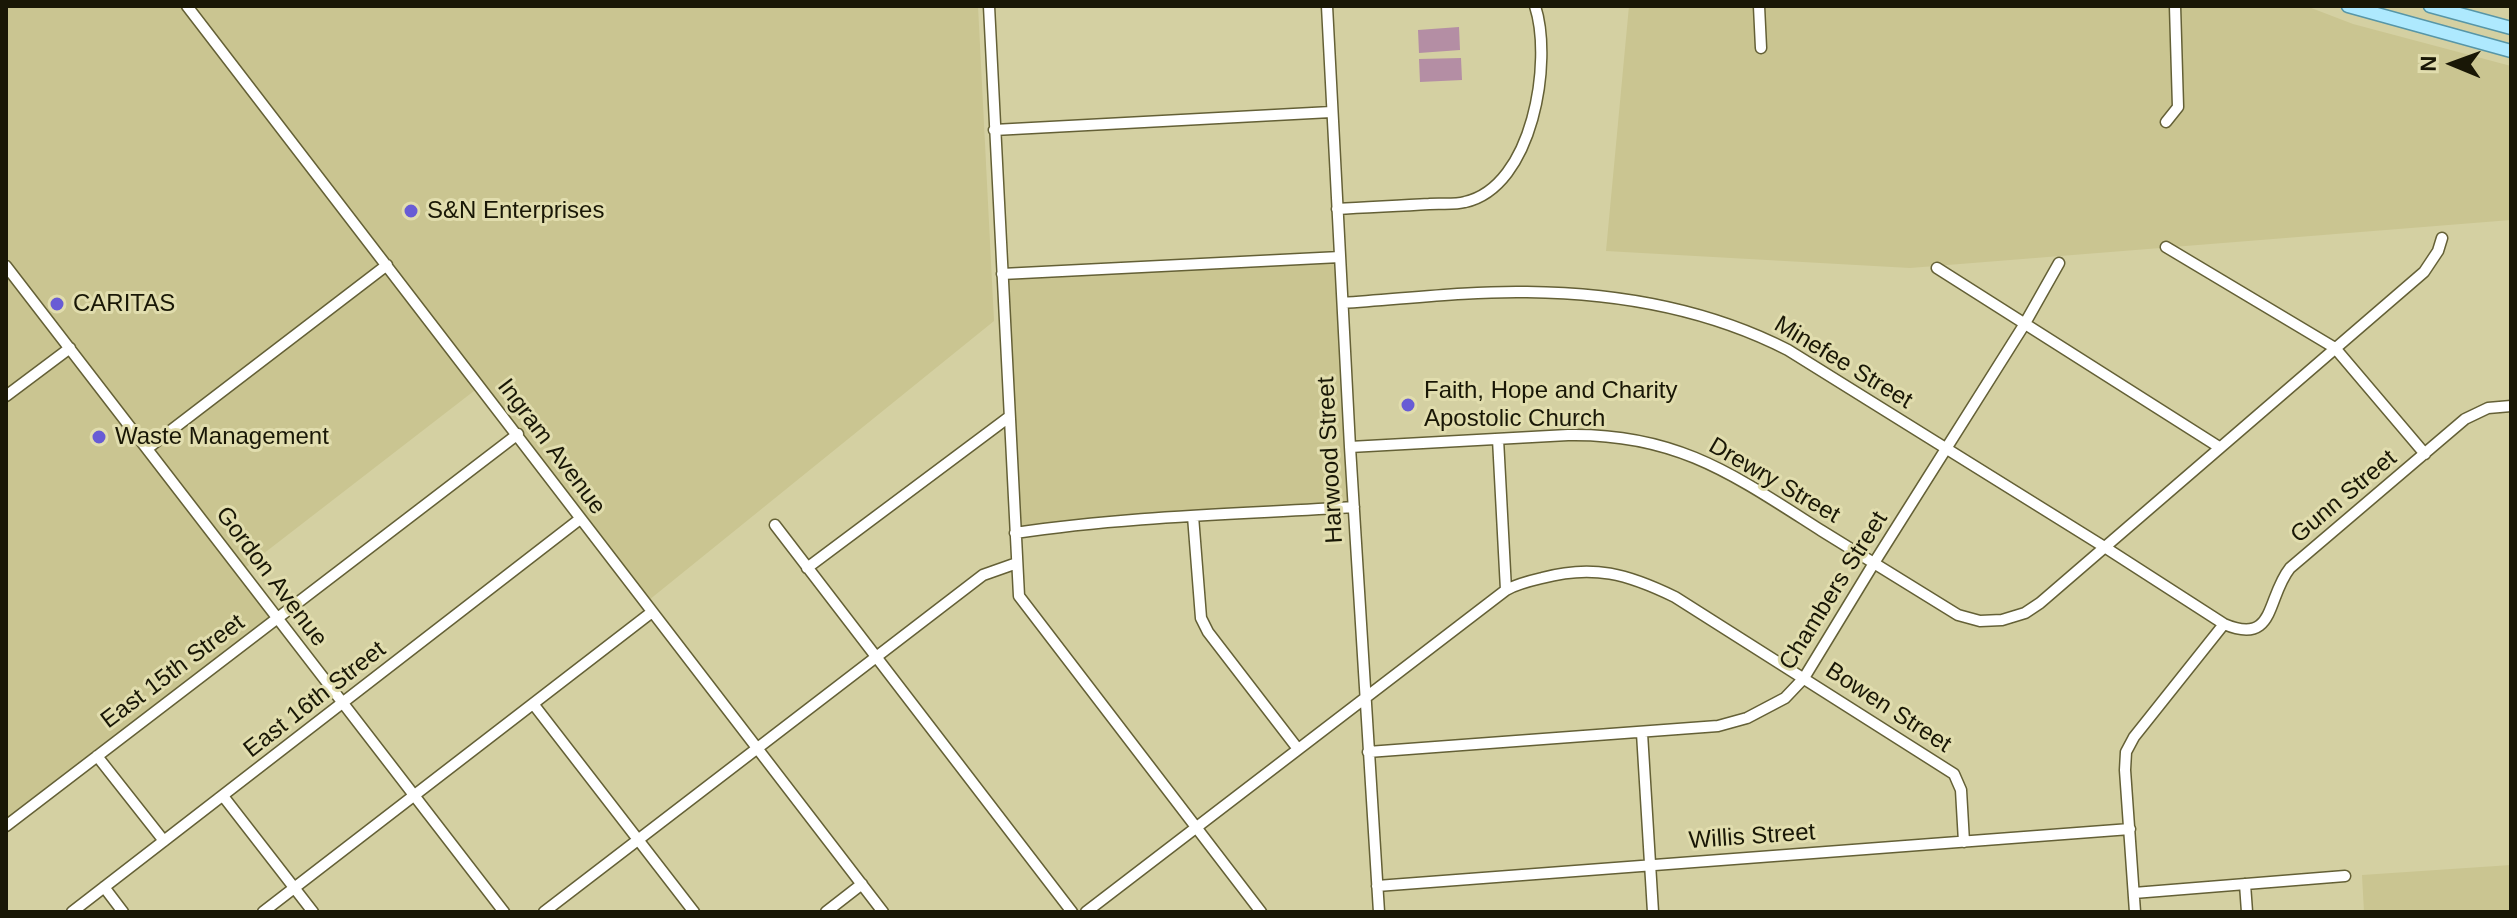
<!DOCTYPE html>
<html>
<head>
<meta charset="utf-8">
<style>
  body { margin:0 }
  #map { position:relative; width:2517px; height:918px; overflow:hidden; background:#d4d0a2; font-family:Arial,sans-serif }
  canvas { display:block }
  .frame { position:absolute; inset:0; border:8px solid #191706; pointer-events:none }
  .north { position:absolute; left:2413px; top:24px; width:80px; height:80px; -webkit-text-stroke:6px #e1ddae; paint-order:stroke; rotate:271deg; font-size:22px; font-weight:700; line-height:32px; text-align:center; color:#191706 }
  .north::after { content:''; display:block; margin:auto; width:28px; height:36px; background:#191706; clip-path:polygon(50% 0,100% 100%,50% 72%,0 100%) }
</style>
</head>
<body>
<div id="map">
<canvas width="2517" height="918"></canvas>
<div class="frame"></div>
<div class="north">N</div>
</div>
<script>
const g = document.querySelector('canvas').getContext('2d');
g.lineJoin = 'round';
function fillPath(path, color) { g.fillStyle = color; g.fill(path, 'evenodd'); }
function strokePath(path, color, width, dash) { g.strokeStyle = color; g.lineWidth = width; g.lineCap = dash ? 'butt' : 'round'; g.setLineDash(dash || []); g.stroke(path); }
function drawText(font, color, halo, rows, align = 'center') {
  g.font = font + ' Arial,sans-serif'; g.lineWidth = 6; g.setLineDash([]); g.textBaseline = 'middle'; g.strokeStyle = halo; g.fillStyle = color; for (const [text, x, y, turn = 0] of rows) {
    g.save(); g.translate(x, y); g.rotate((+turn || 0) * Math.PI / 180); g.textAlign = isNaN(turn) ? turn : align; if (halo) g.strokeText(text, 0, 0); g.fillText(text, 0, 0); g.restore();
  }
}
const built = new Path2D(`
  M6 6H978L994 321 649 600 483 384 241 571 277 618 6 827Z
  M1629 6H2306L2353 24 2511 66V220L1910 268 1606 251Z
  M1340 257 1354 507 1015 530 1002 274Z
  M2511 865V912H2364L2362 875Z`);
const green = new Path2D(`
  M1459 27 1460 50 1419 53 1418 30Z
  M1461 58 1462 80 1420 82 1419 59Z`);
const minor = new Path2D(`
  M187 6 883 912
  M989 6 1019 596 1261 912
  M1327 6 1350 447 1379 912
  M1759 6 1761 48
  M2166 122 2178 107 2175 6
  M994 130 1331 112
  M1337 209C1368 207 1398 206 1429 204 1440 203 1454 205 1465 202 1533 187 1553 61 1535 6
  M2166 247 2335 348 2425 454
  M6 266 504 912
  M1937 268 2219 447
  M1002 274 1340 257
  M1343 303C1404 299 1466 291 1527 292 1617 293 1708 309 1788 350L2106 548 2224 624C2276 646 2266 598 2290 568L2465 419 2488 408 2511 406
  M6 396 70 348
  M1498 439 1506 590
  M1350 447 1568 435C1677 433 1734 475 1822 531 1867 559 1912 587 1958 615L1980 621 2002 620 2025 613 2040 603 2424 272 2438 251 2442 238
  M148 448 387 265
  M1193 516 1201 618 1208 632 1298 749
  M775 525 1072 912
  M1015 533C1127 516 1241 514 1354 507
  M807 568 1009 417
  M534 705 694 912
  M1642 733 1653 912
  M1368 752 1718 726 1747 718 1785 698 1804 678 1874 563 2024 325 2059 263
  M97 756 164 841
  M223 796 313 912
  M6 826 518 434
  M2245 884 2247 912
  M1377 886 2130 829
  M104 887 123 912
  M2134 893 2345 876
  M72 912 580 519
  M263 912 652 612
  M544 912 983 575 1017 563
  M826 912 862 884
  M1086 912 1506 590C1517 584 1529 581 1542 578 1593 564 1628 574 1675 597L1954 774 1961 790 1964 842
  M2135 912 2125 770 2126 752 2134 737 2224 624`);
const major = new Path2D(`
  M2348 6 2511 51
  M2430 6 2511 28`);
const markers = [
  [411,211,8,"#685cd5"],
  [57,304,8,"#685cd5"],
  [1408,405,8,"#685cd5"],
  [99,437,8,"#685cd5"]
];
const poiNames = [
  ["S&N Enterprises",427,211],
  ["CARITAS",73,304],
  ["Faith, Hope and Charity",1424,391],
  ["Apostolic Church",1424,419],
  ["Waste Management",115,437]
];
const streetNames = [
  ["Minefee Street",1843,363,31],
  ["Ingram Avenue",551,447,53],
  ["Harwood Street",1331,460,-93],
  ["Drewry Street",1774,481,30],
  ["Gunn Street",2344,497,-40],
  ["Gordon Avenue",271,577,53],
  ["Chambers Street",1834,591,-58],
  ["East 15th Street",173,672,-37],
  ["East 16th Street",315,700,-38],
  ["Bowen Street",1888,708,33],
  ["Willis Street",1752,837,-4]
];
fillPath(built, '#cac591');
fillPath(green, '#b48ea4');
strokePath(minor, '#646036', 13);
strokePath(major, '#5796a7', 15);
strokePath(minor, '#fff', 10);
strokePath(major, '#aee9fe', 12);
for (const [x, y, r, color] of markers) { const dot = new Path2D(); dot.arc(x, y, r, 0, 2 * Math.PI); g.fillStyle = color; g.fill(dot); strokePath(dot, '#e1ddae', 3); }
drawText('24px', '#191706', '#e1ddae', poiNames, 'left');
drawText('24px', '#191706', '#e1ddae', streetNames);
</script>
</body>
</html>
